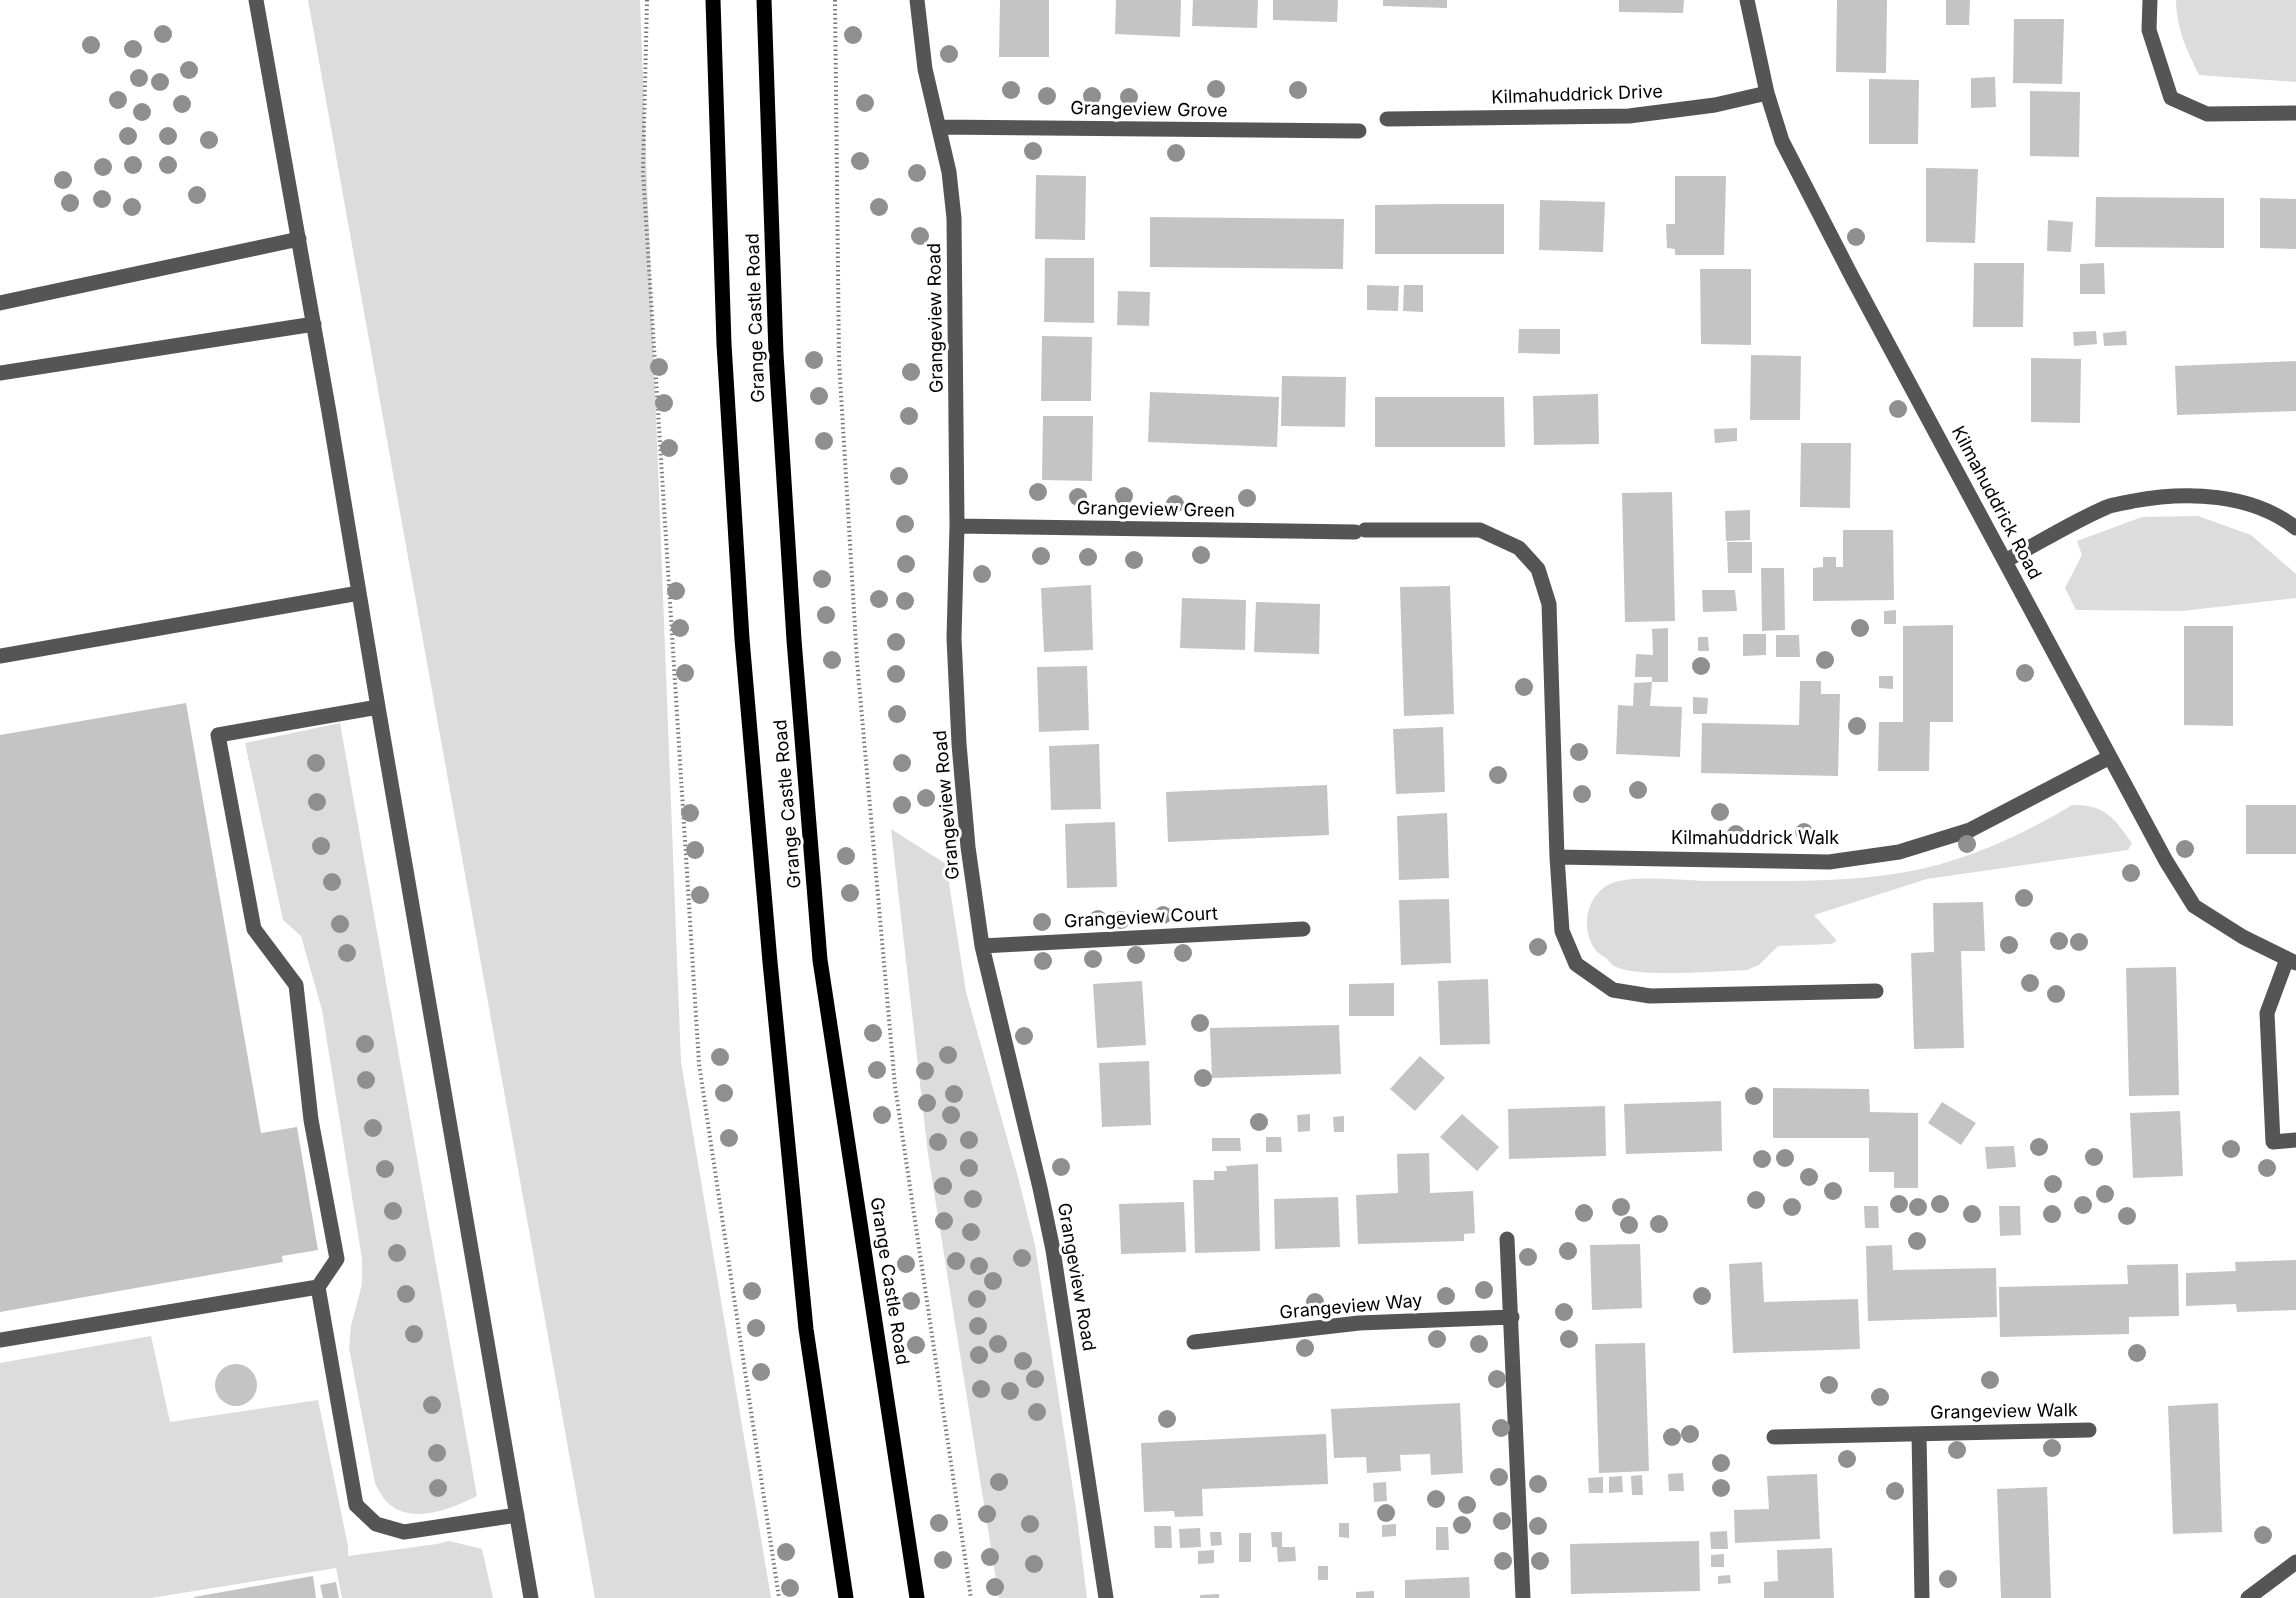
<!DOCTYPE html>
<html>
<head>
<meta charset="utf-8">
<style>
  body { margin:0 }
  canvas { display:block; background:#fff }
</style>
</head>
<body>
<canvas width="2296" height="1598"></canvas>
<script>
const g = document.querySelector('canvas').getContext('2d');
g.lineJoin = 'round';
function fillPath(path, color) { g.fillStyle = color; g.fill(path, 'evenodd'); }
function strokePath(path, color, width, dash) { g.strokeStyle = color; g.lineWidth = width; g.lineCap = dash ? 'butt' : 'round'; g.setLineDash(dash || []); g.stroke(path); }
function drawText(font, color, halo, rows, align = 'center') {
  g.font = font + ' Inter,sans-serif'; g.lineWidth = 6; g.setLineDash([]); g.textBaseline = 'middle'; g.strokeStyle = halo; g.fillStyle = color; for (const [text, x, y, turn = 0] of rows) {
    g.save(); g.translate(x, y); g.rotate((+turn || 0) * Math.PI / 180); g.textAlign = isNaN(turn) ? turn : align; if (halo) g.strokeText(text, 0, 0); g.fillText(text, 0, 0); g.restore();
  }
}
const green = new Path2D(`
  M308 0H640L681 1062 771 1598H595Z
  M2176 0H2296V82L2199 75C2186 48 2177 30 2176 0Z
  M2198 516 2251 535 2296 574V598L2182 611 2076 610 2065 588 2082 555 2077 541 2142 517Z
  M340 723 477 1496C451 1509 409 1527 385 1500 381 1495 378 1489 375 1483L349 1348 351 1326 362 1284V1259L322 1010 301 936 283 920 245 743Z
  M2072 805C2105 804 2114 818 2132 843L2128 850 1927 879 1814 915 1837 941 1831 944 1778 946 1759 965 1747 970C1719 971 1639 978 1616 967 1612 966 1609 961 1606 958 1601 955 1595 951 1593 946 1581 925 1587 895 1610 884 1632 873 1691 882 1718 881 1784 881 1852 883 1917 870 1972 858 2024 834 2072 805Z
  M891 829 946 864 966 992 1018 1177 1035 1245 1076 1509 1087 1598H999L928 1154Z
  M151 1336 170 1422 318 1400 348 1546V1556L437 1544 449 1541 482 1549 493 1598H342L336 1568 151 1598H0V1363Z`);
const building = new Path2D(`
  M1000 0H1049V57H999Z
  M1116 0H1181L1180 37 1115 34Z
  M1193 0H1258L1257 28 1192 26Z
  M1273 0H1338L1337 22 1273 20Z
  M1383 0H1447V8L1383 6Z
  M1619 0H1684L1683 13 1619 12Z
  M1837 0H1887L1886 73 1836 72Z
  M1946 0H1970L1969 25H1946Z
  M2014 19H2064L2062 84 2013 83Z
  M1995 77 1996 107 1971 108V78Z
  M1869 79 1919 80 1918 144H1869Z
  M2030 91 2080 92 2079 157 2030 156Z
  M1926 168 1978 169 1975 243 1926 242Z
  M1036 175 1086 176 1085 240 1035 239Z
  M1675 176H1726L1724 255H1675V249L1667 248 1666 224H1675Z
  M2096 197 2224 198V248L2095 247Z
  M2260 198 2296 199V249L2260 248Z
  M1540 200 1605 202 1603 252 1539 250Z
  M1440 204H1504V254H1375V205Z
  M1150 217 1344 219 1343 269 1150 267Z
  M2048 220 2073 222 2071 252 2047 251Z
  M1045 258H1094V323L1044 322Z
  M1974 263H2024L2023 327H1973Z
  M2104 263 2105 294H2080V264Z
  M1700 269H1751V345L1701 344Z
  M1367 285 1399 286 1398 311 1367 310Z
  M1404 285H1423V312L1403 311Z
  M1118 291 1150 292 1149 326 1117 325Z
  M1519 329H1560V354L1518 353Z
  M2096 331 2097 344 2074 346 2073 332Z
  M2126 331 2127 345 2104 346 2103 333Z
  M1042 336 1092 337 1091 401H1041Z
  M1751 355 1801 356 1800 420H1750Z
  M2031 358 2081 359 2080 423 2031 422Z
  M2296 361V411L2177 415 2175 366Z
  M1282 376 1346 377 1345 427 1281 426Z
  M1150 392 1279 397 1277 447 1148 442Z
  M1598 394 1599 444 1534 445 1533 396Z
  M1375 397H1504L1505 447H1375Z
  M1043 416H1093L1092 481 1042 480Z
  M1737 428V441L1715 443 1714 429Z
  M1801 443H1851L1850 508 1800 507Z
  M1672 492 1675 621 1625 622 1622 493Z
  M1750 510V540L1726 541 1725 511Z
  M1843 530H1893L1894 600 1813 601V568L1823 567V557H1836V567H1843Z
  M1727 542H1752V573H1728Z
  M1761 568H1784L1785 630 1762 631Z
  M1091 585 1093 650 1044 652 1041 588Z
  M1450 586 1454 714 1404 716 1400 587Z
  M1702 590H1735L1737 611 1703 612Z
  M1182 598 1246 600 1245 650 1180 648Z
  M1256 602 1320 604 1319 654 1254 652Z
  M1896 610V624H1884V611Z
  M1953 625V722H1930L1929 771H1878L1879 722H1903V626Z
  M2184 626H2233V726L2184 725Z
  M1668 628V682H1652L1650 706 1682 707 1680 757 1616 754 1618 705 1633 706 1634 683 1652 682V677H1635L1636 654 1653 655 1652 629Z
  M1743 634H1766V655L1743 656Z
  M1776 635H1799L1800 657H1776Z
  M1698 637H1708L1709 651H1698Z
  M1087 666 1089 730 1039 732 1037 667Z
  M1879 676H1893V689L1879 688Z
  M1800 681H1821V694H1840L1838 776 1701 773 1702 723 1799 725Z
  M1693 697 1708 698 1707 714H1693Z
  M186 703 261 1133 297 1127 318 1250 282 1256 283 1262 0 1312V735Z
  M1443 727 1445 792 1396 794 1393 729Z
  M1099 744 1101 809 1051 810 1049 746Z
  M1327 785 1329 835 1168 842 1166 792Z
  M2246 805H2296V854H2246Z
  M1447 813 1449 878 1399 880 1397 816Z
  M1115 822 1117 887 1067 888 1065 824Z
  M1449 899 1451 963 1401 965 1399 900Z
  M1983 902 1985 951H1961L1964 1048 1914 1049 1911 953 1934 952 1933 903Z
  M2176 967 2179 1095 2129 1096 2126 968Z
  M1488 979 1490 1044 1440 1045 1438 981Z
  M1142 981 1146 1045 1097 1048 1093 984Z
  M1394 983V1016H1349V984Z
  M1339 1025 1341 1074 1212 1078 1210 1028Z
  M1420 1056 1445 1078 1415 1111 1390 1089Z
  M1149 1061 1151 1125 1102 1127 1099 1063Z
  M1773 1088 1869 1089 1870 1112 1918 1113V1188H1894V1172H1869V1138H1773Z
  M1721 1101 1722 1151 1626 1154 1624 1104Z
  M1942 1102 1976 1123 1961 1145 1928 1123Z
  M1605 1106 1606 1156 1509 1159 1508 1109Z
  M2180 1111 2183 1176 2133 1178 2130 1113Z
  M1310 1114V1131L1298 1132 1297 1115Z
  M1462 1114 1499 1147 1477 1171 1440 1137Z
  M1344 1116V1132H1334L1333 1117Z
  M1266 1137H1281L1282 1152H1266Z
  M1212 1138H1240L1241 1151H1212Z
  M2014 1146 2016 1167 1987 1169 1985 1147Z
  M1429 1153 1430 1193 1473 1191 1475 1233 1464 1234V1241L1358 1244 1356 1195 1398 1193 1397 1154Z
  M1258 1164 1260 1251 1195 1253 1193 1180H1214V1171H1227L1226 1166Z
  M1338 1197 1340 1247 1275 1249 1274 1199Z
  M1184 1202 1186 1252 1121 1254 1119 1204Z
  M1864 1206H1878L1879 1228H1865Z
  M1999 1206H2020L2021 1235 2000 1236Z
  M1640 1244 1642 1308 1592 1310 1590 1245Z
  M1892 1245 1893 1270 1996 1268 1997 1317 1868 1321 1866 1246Z
  M2296 1260V1310L2237 1312 2236 1304 2186 1306V1273L2236 1271 2235 1262Z
  M1762 1262 1764 1302 1858 1299 1860 1349 1733 1353 1729 1264Z
  M2178 1264 2179 1316 2129 1317V1334L2000 1337 1999 1287 2128 1284 2127 1265Z
  M1645 1343 1649 1471 1599 1473 1595 1344Z
  M215 1385a21 21 0 1 1 42 0a21 21 0 1 1-42 0Z
  M1460 1403 1463 1473 1431 1475 1430 1454 1400 1455 1401 1471 1367 1473 1366 1457 1334 1458 1331 1409Z
  M2218 1403 2222 1532 2173 1534 2168 1406Z
  M1326 1434 1328 1484 1202 1489 1203 1516 1175 1517 1174 1511 1144 1512 1141 1443Z
  M1683 1473 1684 1491H1669L1668 1474Z
  M1817 1474 1820 1539 1735 1543 1734 1510 1769 1509 1767 1476Z
  M1642 1475 1643 1495H1632L1631 1476Z
  M1622 1476 1623 1492 1609 1493V1477Z
  M1603 1477V1493H1589L1588 1478Z
  M1386 1482 1387 1501 1374 1502 1373 1483Z
  M2047 1487 2051 1598H2001L1997 1489Z
  M1339 1523H1349V1538L1339 1537Z
  M1396 1524V1536L1382 1537V1525Z
  M1154 1526H1171L1172 1548H1155Z
  M1436 1527H1448L1449 1550H1436Z
  M1200 1528 1201 1547 1180 1548 1179 1529Z
  M1727 1531 1728 1549H1711L1710 1532Z
  M1210 1532H1221L1222 1545 1211 1546Z
  M1271 1532H1282V1547H1295L1296 1561 1278 1562 1277 1547H1272Z
  M1239 1533H1251V1562H1239Z
  M1699 1541 1700 1591 1571 1594 1570 1544Z
  M1832 1548 1834 1598H1764V1582L1778 1581 1777 1550Z
  M1214 1550V1563L1198 1564V1551Z
  M1724 1554V1567H1711V1555Z
  M1318 1566H1328V1580H1318Z
  M1730 1575 1731 1583 1718 1584V1576Z
  M313 1576 316 1598H194V1597Z
  M1469 1577 1470 1598H1405V1580Z
  M336 1582 339 1598H323L320 1585Z
  M1374 1591V1598H1356V1592Z
  M1219 1594V1598H1200V1595Z`);
const path = new Path2D(`
  M647 0 643 172 699 1064 779 1598
  M835 0 839 360 857 661 895 1086 971 1598`);
const minor = new Path2D(`
  M256 0 329 412 378 707 531 1598
  M917 0 925 69 949 172 954 218 957 526 954 638 959 744 968 847 982 946 1040 1188 1053 1250 1106 1598
  M1747 0 1767 93 1782 141 1852 277 2166 861 2194 906 2243 937 2296 963
  M2150 0 2149 30 2171 98 2207 114 2296 113
  M1387 119 1629 116 1715 105 1767 93
  M939 127 1359 131
  M0 303 299 239
  M0 373 314 324
  M957 526 1355 532
  M1365 530H1480L1519 548 1538 569 1549 604 1557 857 1562 931 1576 964 1613 990 1650 996 1876 991
  M2005 561C2039 543 2072 522 2107 507 2115 504 2125 503 2133 501 2187 491 2251 493 2296 528
  M0 656 359 593
  M378 707 218 735 254 929 296 985 311 1120 337 1259 318 1287 356 1505 376 1524 404 1532 517 1515
  M1557 857 1829 862 1899 852 1970 830 2110 757
  M982 946 1303 929
  M2287 959 2267 1013 2273 1142 2296 1140
  M1507 1239 1523 1598
  M0 1340 318 1287
  M1194 1342 1359 1323 1512 1317
  M1919 1434 1922 1598
  M1774 1437 2089 1430
  M2248 1598 2296 1562`);
const major = new Path2D(`
  M713 0 724 344 742 639 770 962 806 1329 846 1598
  M764 0 776 354 794 640 820 960 917 1598`);
const trees = [
  [163,34],
  [853,35],
  [91,45],
  [133,49],
  [949,54],
  [189,70],
  [139,78],
  [160,82],
  [1216,89],
  [1011,90],
  [1298,90],
  [1047,96],
  [1092,96],
  [1129,97],
  [118,100],
  [865,103],
  [182,104],
  [142,112],
  [128,136],
  [168,136],
  [209,140],
  [1033,151],
  [1176,153],
  [860,161],
  [133,165],
  [168,165],
  [103,167],
  [917,173],
  [63,180],
  [197,195],
  [102,199],
  [70,203],
  [132,207],
  [879,207],
  [920,236],
  [1856,237],
  [814,360],
  [659,367],
  [911,372],
  [819,396],
  [664,403],
  [1898,409],
  [909,416],
  [824,441],
  [669,448],
  [899,476],
  [1038,492],
  [1124,496],
  [1078,497],
  [1247,498],
  [1175,504],
  [905,524],
  [1201,555],
  [1041,556],
  [1088,557],
  [1134,560],
  [906,564],
  [982,574],
  [822,579],
  [676,591],
  [879,599],
  [905,601],
  [826,615],
  [680,628],
  [1860,628],
  [896,642],
  [832,660],
  [1825,660],
  [1701,666],
  [685,673],
  [2025,673],
  [896,674],
  [1524,687],
  [897,714],
  [1857,726],
  [1579,752],
  [316,763],
  [902,763],
  [1498,775],
  [1638,790],
  [1582,794],
  [926,798],
  [317,802],
  [902,805],
  [1720,812],
  [690,813],
  [1804,832],
  [1736,834],
  [1967,844],
  [321,846],
  [2185,849],
  [695,850],
  [846,856],
  [2131,873],
  [332,882],
  [850,893],
  [700,895],
  [2024,898],
  [1163,915],
  [1098,919],
  [1121,920],
  [1042,922],
  [340,924],
  [2059,941],
  [2079,942],
  [2009,945],
  [1538,947],
  [347,953],
  [1183,953],
  [1136,955],
  [1093,959],
  [1043,961],
  [2030,983],
  [2056,994],
  [1200,1023],
  [873,1033],
  [1024,1036],
  [365,1044],
  [948,1055],
  [720,1057],
  [877,1070],
  [925,1071],
  [1203,1078],
  [366,1080],
  [724,1093],
  [954,1094],
  [1754,1096],
  [927,1103],
  [882,1115],
  [951,1115],
  [1259,1122],
  [373,1128],
  [729,1138],
  [969,1140],
  [938,1142],
  [2039,1147],
  [2231,1149],
  [2094,1157],
  [1785,1158],
  [1762,1159],
  [1061,1167],
  [969,1168],
  [2267,1168],
  [385,1169],
  [1809,1177],
  [2053,1184],
  [943,1186],
  [1833,1191],
  [2105,1194],
  [973,1199],
  [1756,1200],
  [1899,1204],
  [1940,1204],
  [2083,1205],
  [1621,1207],
  [1792,1207],
  [1918,1207],
  [393,1211],
  [1584,1213],
  [1972,1214],
  [2052,1214],
  [2127,1216],
  [944,1221],
  [1659,1224],
  [1629,1225],
  [971,1232],
  [1917,1241],
  [1568,1251],
  [397,1253],
  [1528,1257],
  [1022,1258],
  [956,1261],
  [906,1264],
  [979,1266],
  [993,1281],
  [1484,1290],
  [752,1291],
  [406,1294],
  [1446,1296],
  [1702,1296],
  [977,1299],
  [911,1301],
  [1315,1302],
  [1564,1312],
  [978,1326],
  [756,1328],
  [414,1334],
  [1437,1339],
  [1569,1339],
  [998,1344],
  [1479,1344],
  [916,1345],
  [1305,1348],
  [2137,1353],
  [979,1355],
  [1023,1361],
  [761,1372],
  [1035,1379],
  [1497,1379],
  [1990,1380],
  [1829,1385],
  [981,1389],
  [1010,1391],
  [1880,1397],
  [432,1405],
  [1037,1412],
  [1167,1419],
  [1501,1428],
  [1690,1434],
  [1672,1437],
  [2052,1448],
  [1957,1450],
  [437,1453],
  [1847,1459],
  [1721,1463],
  [1499,1477],
  [999,1482],
  [1538,1484],
  [438,1488],
  [1721,1488],
  [1895,1491],
  [1436,1499],
  [1467,1505],
  [1386,1513],
  [987,1514],
  [1502,1521],
  [939,1523],
  [1030,1524],
  [1462,1525],
  [1538,1526],
  [2263,1535],
  [786,1552],
  [990,1557],
  [943,1560],
  [1503,1561],
  [1540,1561],
  [1034,1564],
  [1948,1579],
  [995,1587],
  [790,1588]
];
const streetNames = [
  ["Kilmahuddrick Drive",1577,95,-2],
  ["Grangeview Grove",1149,110,1],
  ["Grange Castle Road",756,318,-92],
  ["Grangeview Road",936,318,-91],
  ["Kilmahuddrick Road",1996,503,62],
  ["Grangeview Green",1156,510,1],
  ["Grange Castle Road",788,804,-95],
  ["Grangeview Road",947,805,-95],
  ["Kilmahuddrick Walk",1755,839],
  ["Grangeview Court",1141,918,-3],
  ["Grangeview Road",1076,1277,80],
  ["Grange Castle Road",889,1281,81],
  ["Grangeview Way",1351,1307,-5],
  ["Grangeview Walk",2004,1412,-1]
];
fillPath(green, '#dcdcdc');
fillPath(building, '#c4c4c4');
strokePath(path, '#777', 4, [1.5, 3]);
strokePath(minor, '#555', 15);
strokePath(major, '#000', 15);
g.fillStyle = '#8f8f8f';
for (const [x, y] of trees) { g.beginPath(); g.arc(x, y, 9, 0, 2 * Math.PI); g.fill(); }
drawText('18px', '#000', '#fff', streetNames);
</script>
</body>
</html>
